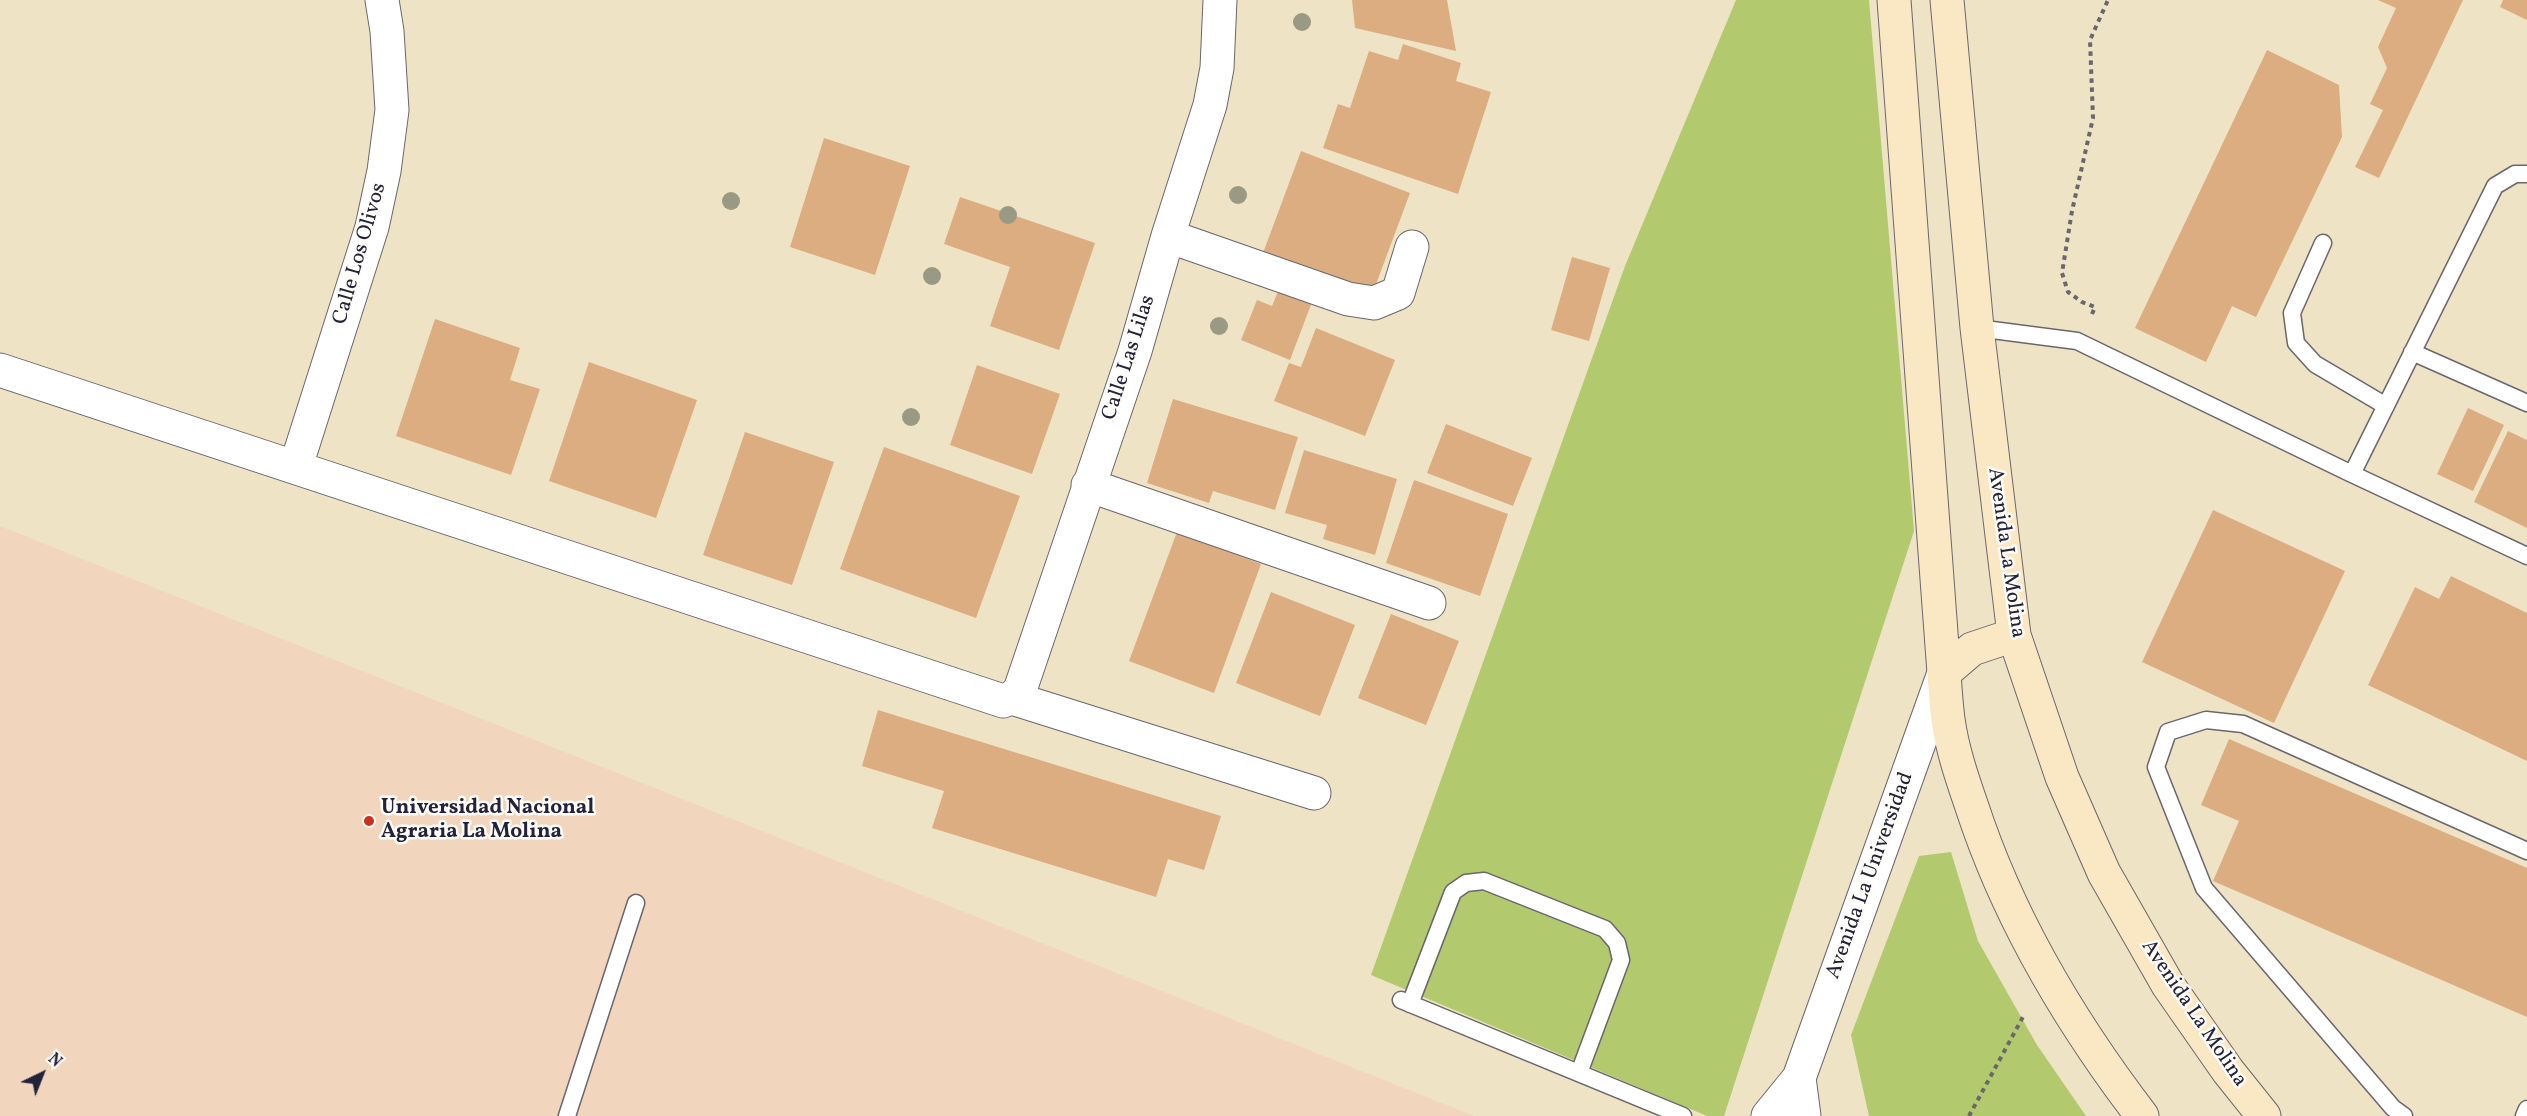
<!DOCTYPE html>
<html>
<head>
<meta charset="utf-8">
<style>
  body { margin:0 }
  #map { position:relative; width:2527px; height:1116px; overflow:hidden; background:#efe3c6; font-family:Vollkorn,serif }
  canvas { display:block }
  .north { position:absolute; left:12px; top:1044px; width:60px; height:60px; -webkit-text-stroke:4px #fdfcf7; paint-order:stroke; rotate:43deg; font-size:16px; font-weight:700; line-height:24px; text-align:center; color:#22223b }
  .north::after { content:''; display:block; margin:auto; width:21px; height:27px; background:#22223b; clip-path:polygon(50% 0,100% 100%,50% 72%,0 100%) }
</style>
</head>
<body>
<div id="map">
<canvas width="2527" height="1116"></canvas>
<div class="north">N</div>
</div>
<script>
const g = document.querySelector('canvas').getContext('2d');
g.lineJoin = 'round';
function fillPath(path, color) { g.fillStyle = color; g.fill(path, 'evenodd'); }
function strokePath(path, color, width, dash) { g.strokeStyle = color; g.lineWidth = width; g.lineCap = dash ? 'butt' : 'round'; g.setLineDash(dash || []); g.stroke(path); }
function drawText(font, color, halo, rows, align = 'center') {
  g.font = font + ' Vollkorn,serif'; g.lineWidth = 5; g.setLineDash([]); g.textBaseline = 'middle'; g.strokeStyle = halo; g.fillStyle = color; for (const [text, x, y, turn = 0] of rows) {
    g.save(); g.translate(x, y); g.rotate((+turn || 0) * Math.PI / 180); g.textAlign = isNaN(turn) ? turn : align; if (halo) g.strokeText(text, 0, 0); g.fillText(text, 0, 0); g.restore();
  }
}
const built = new Path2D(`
  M0 526 1474 1116H0Z`);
const green = new Path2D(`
  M1736 0H1869L1914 531 1724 1116H1707L1371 975 1625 266Z
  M1951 852 1978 941 2037 1045 2086 1116H1869L1851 1035 1919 856Z`);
const building = new Path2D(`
  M1352 0H1447L1456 51 1355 28Z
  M2378 0H2463L2379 178 2355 167 2383 110 2370 104 2387 68 2378 47 2396 8Z
  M2503 0H2527V20L2500 7Z
  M1403 44 1461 63 1456 81 1491 92 1458 194 1323 148 1338 104 1350 108 1369 51 1398 60Z
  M2267 50 2339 85 2342 137 2256 317 2232 306 2206 362 2135 328Z
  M824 138 910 166 875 275 790 247Z
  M1301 151 1410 193 1372 295 1263 253Z
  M960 197 1095 243 1059 350 990 326 1010 267 944 244Z
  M1572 257 1610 268 1589 341 1551 330Z
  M1279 289 1312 302 1290 360 1241 340 1257 300 1272 306Z
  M435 319 520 348 510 380 540 389 511 475 396 436Z
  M1316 328 1395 360 1365 436 1274 401 1289 363 1301 367Z
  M589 362 697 400 656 518 549 481Z
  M977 365 1060 394 1032 474 950 445Z
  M1173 399 1298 437 1275 510 1213 491 1209 503 1147 483Z
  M2468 408 2504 425 2473 491 2437 474Z
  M1446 424 1532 458 1513 506 1427 473Z
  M2508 431 2527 440V528L2474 502Z
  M745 432 834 462 792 585 703 555Z
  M884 447 1020 496 976 618 840 569Z
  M1304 450 1397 479 1375 555 1323 539 1327 525 1285 513Z
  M1414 480 1508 514 1480 596 1386 563Z
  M2213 510 2345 571 2274 723 2142 662Z
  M1177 532 1261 564 1214 693 1129 661Z
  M2451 576 2527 613V761L2368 685 2415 587 2439 599Z
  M1271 592 1355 625 1320 716 1236 683Z
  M1391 614 1459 641 1426 725 1358 698Z
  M878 710 1221 816 1204 870 1168 859 1156 897 932 828 944 791 862 766Z
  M2229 739 2527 868V1017L2213 881 2239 821 2201 805Z`);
const path = new Path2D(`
  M2092 314 2095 307 2082 302 2068 292 2062 273 2072 211 2093 118 2090 40 2108 0
  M1969 1116 2024 1015`);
const service = new Path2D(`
  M2527 174H2515L2495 186 2352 474 2527 556
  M2323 243 2292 313 2296 343 2315 364 2386 406
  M1977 328 2077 341 2352 474
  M2412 352 2527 403
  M1401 1000 1683 1116
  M1410 1004 1453 892 1466 883 1484 881 1605 929 1617 943 1621 960 1579 1073
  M567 1116 636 903
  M2404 1116 2393 1108 2204 888 2156 767 2168 732 2206 720 2243 724 2527 851
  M2524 1116 2527 1109`);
const minor = new Path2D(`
  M1168 236 1348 299 1374 303 1398 293 1412 247
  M0 370 1003 701 1012 698 1020 690 1135 351 1168 236 1210 105 1217 68 1220 0
  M296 466 372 227 384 171 392 110 387 31 382 0
  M1088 485 1429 603
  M1012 698 1314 793
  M1799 1078 1804 1116
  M1768 1116 1799 1078 1944 673`);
const secondary = new Path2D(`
  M1894 0 1944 673C1945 688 1946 704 1948 719 1952 749 1962 778 1972 807 2009 920 2070 1022 2142 1116
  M1947 0 1977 328 2014 635 2062 777 2104 873 2168 985 2228 1071 2264 1116
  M1944 673 1972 649 2014 635`);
const trees = [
  [1302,22],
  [1238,195],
  [731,201],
  [1008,215],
  [932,276],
  [1219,326],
  [911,417]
];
const markers = [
  [369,821,6,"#c8321e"]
];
const streetNames = [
  ["Calle Los Olivos",361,254,-74],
  ["Calle Las Lilas",1130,358,-72],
  ["Avenida La Molina",2005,553,82],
  ["Avenida La Universidad",1871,876,-70],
  ["Avenida La Molina",2193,1014,56]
];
const poiNames = [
  ["Universidad Nacional",381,809],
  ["Agraria La Molina",381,833]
];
fillPath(built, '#f1d5bd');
fillPath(green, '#b2c96e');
fillPath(building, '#dbad81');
strokePath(service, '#6a666c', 19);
strokePath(minor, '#6a666c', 35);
strokePath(secondary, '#6a666c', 35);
strokePath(path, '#6a666c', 4, [4.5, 4.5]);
strokePath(service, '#fff', 16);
strokePath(minor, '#fff', 33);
strokePath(secondary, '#fae7c3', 33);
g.fillStyle = '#9a9983';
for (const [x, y] of trees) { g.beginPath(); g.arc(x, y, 9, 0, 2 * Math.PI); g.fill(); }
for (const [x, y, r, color] of markers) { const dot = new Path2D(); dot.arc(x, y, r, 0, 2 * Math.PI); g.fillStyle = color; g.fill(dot); strokePath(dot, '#fdfcf7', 2); }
drawText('21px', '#22223b', '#fdfcf7', streetNames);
drawText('bold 21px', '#22223b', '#fdfcf7', poiNames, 'left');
</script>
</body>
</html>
